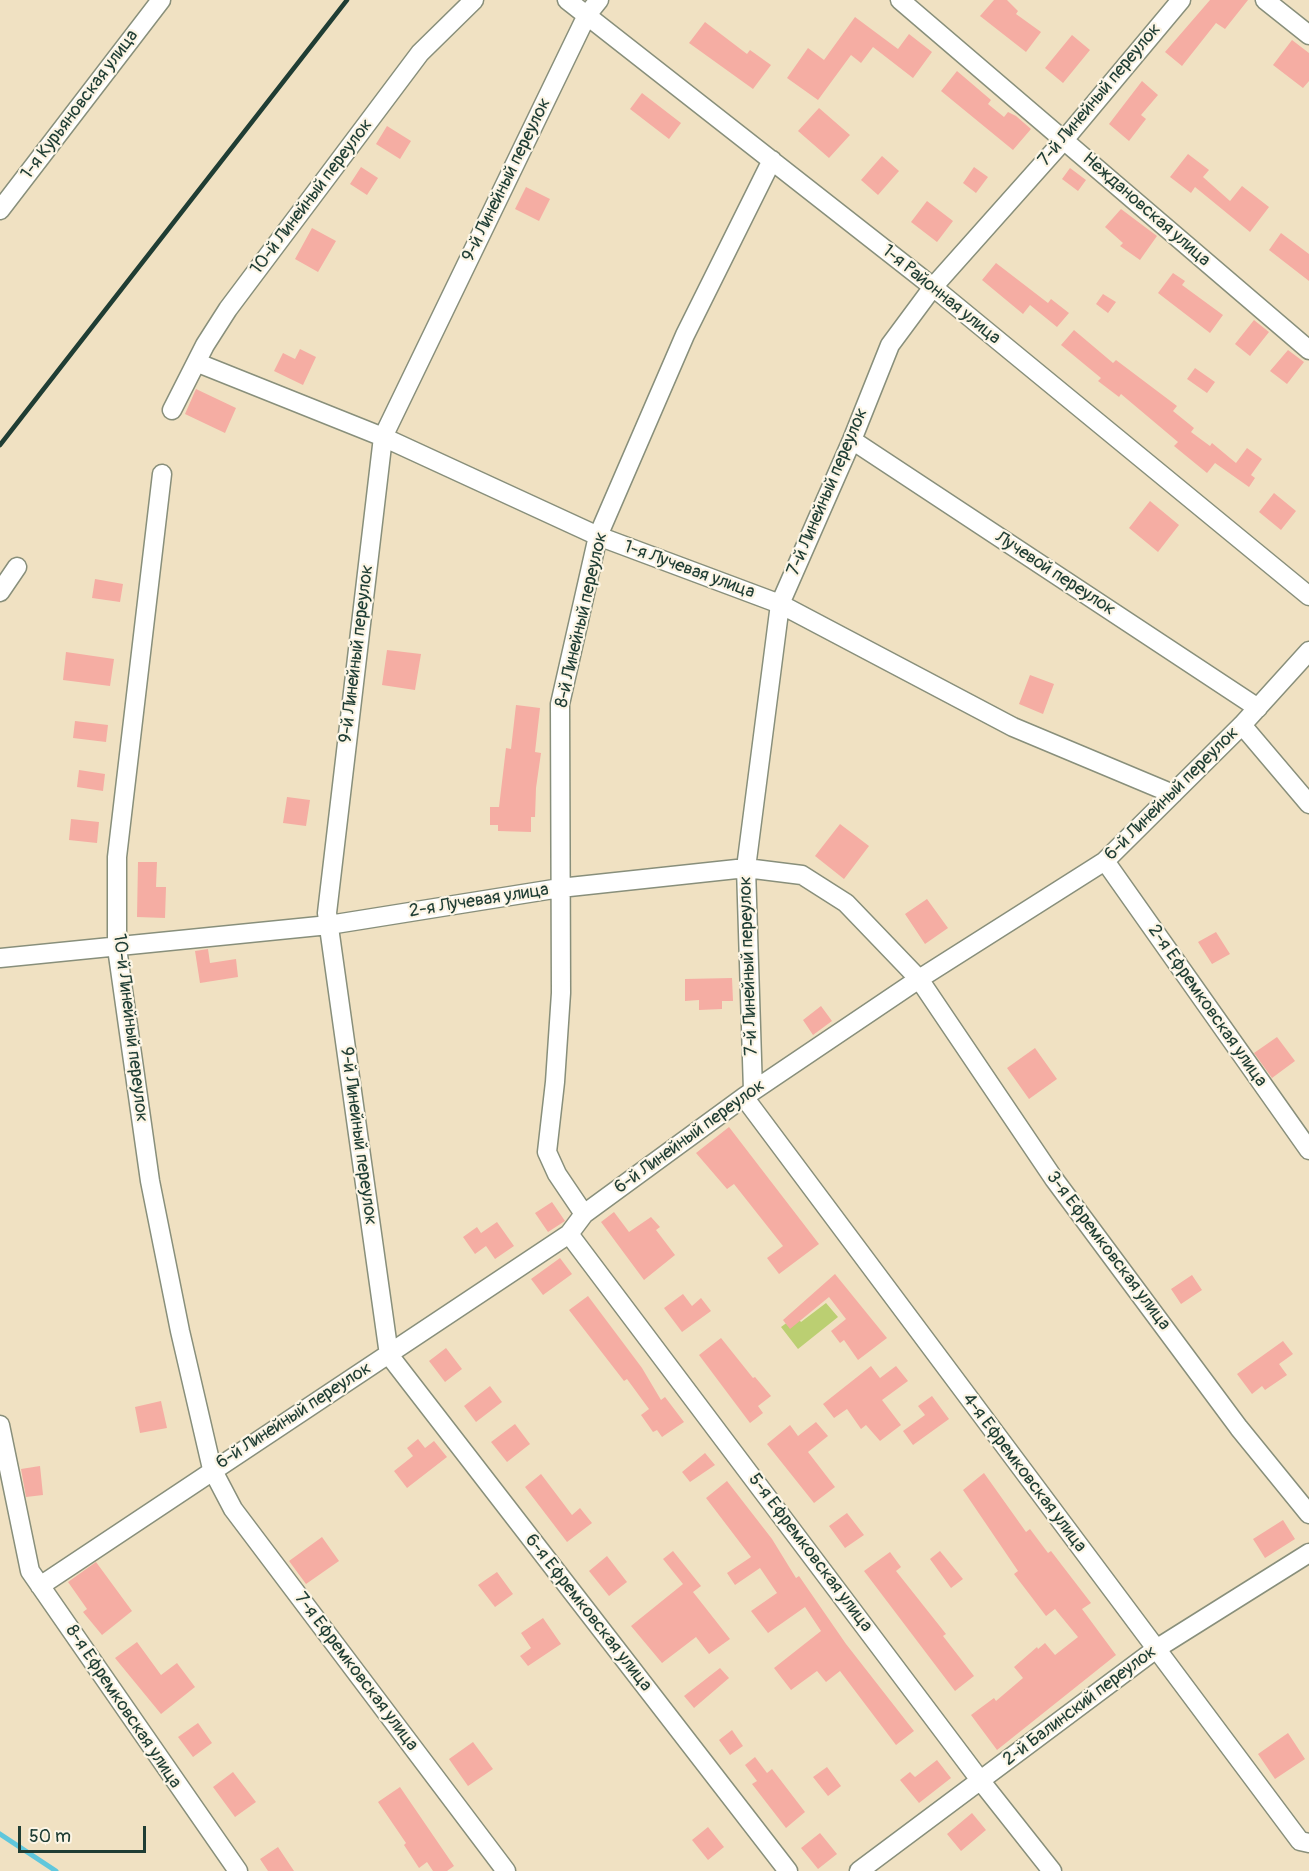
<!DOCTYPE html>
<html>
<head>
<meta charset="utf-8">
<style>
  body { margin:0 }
  #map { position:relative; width:1309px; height:1871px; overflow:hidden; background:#f0e1c2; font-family:Pangolin,sans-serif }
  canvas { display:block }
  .scale { position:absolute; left:18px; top:1826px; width:128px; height:27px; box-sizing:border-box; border:3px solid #1f3d34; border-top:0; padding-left:8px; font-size:18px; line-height:21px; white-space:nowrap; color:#1f3d34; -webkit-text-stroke:4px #fcf5e5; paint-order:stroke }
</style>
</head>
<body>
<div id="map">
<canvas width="1309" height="1871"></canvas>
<div class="scale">50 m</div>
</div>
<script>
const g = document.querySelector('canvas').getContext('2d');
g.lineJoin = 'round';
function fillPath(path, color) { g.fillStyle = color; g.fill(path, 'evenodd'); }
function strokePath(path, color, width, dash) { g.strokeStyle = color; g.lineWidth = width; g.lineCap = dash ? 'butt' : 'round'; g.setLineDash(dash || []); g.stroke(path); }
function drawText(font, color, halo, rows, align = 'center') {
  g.font = font + ' Pangolin,sans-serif'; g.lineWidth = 4.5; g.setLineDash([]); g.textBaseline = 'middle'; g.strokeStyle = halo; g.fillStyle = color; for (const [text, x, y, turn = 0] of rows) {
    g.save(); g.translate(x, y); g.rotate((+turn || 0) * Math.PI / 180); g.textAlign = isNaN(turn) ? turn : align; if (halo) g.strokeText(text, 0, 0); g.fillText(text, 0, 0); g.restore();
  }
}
const green = new Path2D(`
  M826 1303 838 1317 798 1349 781 1327 796 1316 801 1322Z`);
const stream = new Path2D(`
  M0 1834 56 1871`);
const building = new Path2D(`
  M994 0H1007L1018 11 1016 14 1041 32 1026 52 980 16Z
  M1210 0H1248L1225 29 1216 23 1182 66 1165 52Z
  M855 17 898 49 909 34 932 52 913 78 873 47 861 63 851 55 818 100 787 78 808 48 824 60Z
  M705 22 747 54 750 50 771 65 753 89 689 43Z
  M1072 35 1090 50 1063 83 1045 68Z
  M1292 40 1309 53V81L1303 88 1273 65Z
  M957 71 991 100 988 104 1004 117 1008 112 1016 116 1031 129 1013 150 941 91Z
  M1142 81 1158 95 1141 115 1146 119 1129 141 1109 124Z
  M642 93 681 123 669 139 630 109Z
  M819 108 850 135 829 158 798 131Z
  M387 126 411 141 400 159 376 144Z
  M1188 154 1209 170 1203 177 1230 201 1242 186 1269 207 1250 232 1195 187 1191 193 1170 177Z
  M882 156 899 171 878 195 861 180Z
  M361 167 378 178 367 195 350 184Z
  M974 167 988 177 976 193 963 183Z
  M1070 168 1086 180 1078 191 1062 179Z
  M526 187 550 199 539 221 515 209Z
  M927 201 953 221 937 242 911 222Z
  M1121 209 1157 236 1140 260 1120 246 1123 243 1105 227Z
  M312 228 336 241 318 272 295 259Z
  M1281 233 1309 254V281L1269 250Z
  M996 263 1048 303 1051 299 1069 313 1057 327 1030 305 1023 314 982 280Z
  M1173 273 1185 281 1182 285 1223 315 1210 333 1158 293Z
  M1103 294 1116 302 1108 313 1096 304Z
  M1254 320 1269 332 1250 356 1235 344Z
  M1074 330 1113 363 1116 360 1177 406 1173 411 1194 428 1191 432 1210 446 1212 443 1236 463 1247 448 1262 459 1251 475 1255 478 1249 487 1215 463 1207 473 1174 446 1178 442 1121 394 1119 397 1098 381 1101 378 1061 345Z
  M300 349 316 357 303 385 274 371 283 353 295 359Z
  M1288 350 1304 362 1287 384 1270 371Z
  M1195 368 1215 382 1207 393 1187 379Z
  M196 389 236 408 225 433 185 414Z
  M1274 493 1296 511 1281 530 1259 512Z
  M1150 501 1179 525 1158 552 1129 528Z
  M95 579 123 584 120 602 92 598Z
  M387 650 421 654 415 690 382 685Z
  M66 652 114 659 110 686 63 680Z
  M1030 675 1054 684 1043 714 1019 704Z
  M516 705 540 708 535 752 541 753 536 788 535 817H531V832L498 831V825H490V807H499L506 748 511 749Z
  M75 721 108 725 106 742 73 738Z
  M79 770 105 774 103 791 77 787Z
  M287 797 310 800 306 826 283 823Z
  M71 819 99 822 97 843 69 840Z
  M840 824 869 846 844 879 815 856Z
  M138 862H157L156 887H166L165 918 137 917Z
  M927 899 948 928 925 944 905 914Z
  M1216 932 1230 954 1212 964 1198 942Z
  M208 949 210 963 236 959 238 977 200 983 195 951Z
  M732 978 733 1001H722V1009L699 1010V1000L685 1001V979Z
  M821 1006 832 1021 813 1035 803 1020Z
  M1277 1037 1295 1061 1272 1078 1254 1053Z
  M1035 1048 1057 1079 1029 1099 1007 1068Z
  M729 1127 819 1244 779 1274 767 1258 783 1246 734 1184 727 1189 696 1153Z
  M552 1202 565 1221 548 1232 535 1213Z
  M614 1212 629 1232 651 1217 660 1227 656 1230 675 1255 644 1280 601 1222Z
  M497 1222 514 1246 495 1259 486 1246 475 1254 463 1237 477 1227 481 1233Z
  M560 1258 572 1274 543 1295 531 1279Z
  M835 1274 887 1338 858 1360 844 1340 840 1343 831 1331 846 1319 829 1297 790 1329 783 1320Z
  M1192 1275 1202 1290 1181 1304 1171 1289Z
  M683 1294 692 1306 701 1298 711 1311 682 1332 664 1308Z
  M588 1296 642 1368 661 1400 665 1397 684 1422 662 1437 657 1430 653 1432 641 1415 649 1409 627 1379 624 1381 569 1310Z
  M721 1338 753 1378 755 1377 771 1396 758 1406 763 1413 750 1423 699 1355Z
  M1283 1341 1293 1354 1279 1364 1287 1375 1265 1390 1262 1386 1252 1394 1237 1374Z
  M446 1348 462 1369 445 1382 429 1361Z
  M871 1366 880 1378 896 1366 908 1381 882 1400 901 1425 880 1441 866 1425 861 1429 847 1409 834 1418 823 1404Z
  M490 1386 502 1402 476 1422 464 1406Z
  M932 1396 949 1419 913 1445 903 1431 925 1415 918 1406Z
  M161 1401 167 1428 140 1433 135 1407Z
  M816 1422 828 1436 808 1452 835 1487 814 1503 767 1444 790 1425 798 1436Z
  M515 1424 530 1444 507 1462 491 1442Z
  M418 1439 425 1448 434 1441 447 1457 407 1488 394 1471 413 1456 407 1448Z
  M705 1453 715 1465 690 1482 682 1472Z
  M40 1466 43 1495 26 1497 21 1469Z
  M984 1473 1026 1532 1030 1529 1048 1553 1051 1551 1091 1603 1082 1609 1116 1655 997 1750 971 1715 994 1698 996 1701 1023 1678 1014 1667 1037 1647 1038 1649 1045 1643 1055 1655 1078 1637 1055 1609 1046 1616 1014 1574 1018 1571 963 1490Z
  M541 1474 572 1515 580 1508 592 1523 567 1542 525 1487Z
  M727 1481 772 1539 796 1578 799 1576 846 1644 914 1731 896 1745 840 1671 826 1682 817 1671 791 1690 774 1668 821 1631 805 1607 768 1633 751 1611 777 1593 760 1568 735 1585 727 1573 751 1557 706 1498Z
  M847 1513 864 1535 845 1548 829 1526Z
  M1283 1520 1295 1539 1265 1558 1253 1539Z
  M322 1537 339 1561 306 1584 289 1561Z
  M673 1551 701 1586 693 1592 730 1639 709 1654 696 1637 662 1663 631 1626 683 1584 663 1559Z
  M940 1551 963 1579 951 1588 930 1559Z
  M890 1552 901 1567 896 1571 946 1634 943 1636 974 1676 955 1691 864 1571Z
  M607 1556 627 1582 609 1596 589 1571Z
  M96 1562 132 1611 102 1635 83 1612 87 1609 68 1582Z
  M497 1572 513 1594 495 1607 478 1585Z
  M543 1618 561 1644 528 1666 520 1656 531 1648 521 1633Z
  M137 1642 161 1675 177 1663 195 1687 161 1714 115 1658Z
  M720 1668 729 1678 694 1708 684 1696Z
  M198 1723 212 1743 193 1757 178 1737Z
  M732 1730 743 1746 730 1755 719 1740Z
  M1288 1733 1305 1759 1275 1779 1258 1754Z
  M473 1742 493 1769 468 1786 449 1759Z
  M755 1757 767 1773 772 1769 805 1812 786 1828 752 1784 757 1781 745 1765Z
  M937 1760 951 1778 919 1803 900 1780 910 1772 915 1777Z
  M827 1767 841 1786 828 1796 813 1777Z
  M233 1772 256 1802 235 1817 213 1787Z
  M400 1787 454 1866 447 1871H433L427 1862 419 1868 404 1845 406 1843 378 1802Z
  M972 1813 986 1830 961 1851 947 1834Z
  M708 1827 724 1847 708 1860 692 1840Z
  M820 1833 837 1854 818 1869 801 1848Z
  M278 1847 294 1871H268L260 1859Z`);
const minor = new Path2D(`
  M567 0 933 287 1309 596
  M599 0 587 15 383 437 327 913 389 1355 788 1871
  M900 0 1309 350
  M1265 0 1309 35
  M0 210 161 0
  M198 363 383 437 598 536 780 604 1013 727 1173 794
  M172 410 205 345 228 309 420 53 474 0
  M852 440 1258 708
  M162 474 117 857V948L150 1181 180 1331 212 1469 233 1509 506 1871
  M0 592 17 567
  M1242 725 1309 804
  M1105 861 1309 1150
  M0 958 329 925 560 888 746 868 802 875 846 903 919 979 1054 1179 1239 1428 1309 1514
  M753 1091 746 868 780 604 852 440 890 345 933 287 1064 140 1181 0
  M744 1097 1300 1841 1309 1843
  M584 1214 557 1174 547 1152 555 1082 561 993 560 704 598 536 685 335 772 160
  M569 1234 980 1780 1052 1871
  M0 1425 30 1571 238 1871
  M40 1586 569 1234 584 1214 744 1097 919 979 1105 861 1242 725 1309 651
  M859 1871 1156 1649 1309 1553`);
const rail = new Path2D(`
  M0 445 347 0`);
const streetNames = [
  ["7-й Линейный переулок",1100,95,-50],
  ["1-я Курьяновская улица",80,105,-53],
  ["9-й Линейный переулок",507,180,-64],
  ["10-й Линейный переулок",312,197,-53],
  ["Неждановская улица",1146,210,41],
  ["1-я Районная улица",941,295,39],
  ["7-й Линейный переулок",828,492,-67],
  ["1-я Лучевая улица",689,570,20],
  ["Лучевой переулок",1055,574,33],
  ["8-й Линейный переулок",582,620,-77],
  ["9-й Линейный переулок",357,654,-83],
  ["6-й Линейный переулок",1172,794,-45],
  ["2-я Лучевая улица",479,901,-9],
  ["7-й Линейный переулок",749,966,-92],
  ["2-я Ефремковская улица",1207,1006,55],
  ["10-й Линейный переулок",130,1028,83],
  ["9-й Линейный переулок",358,1136,82],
  ["6-й Линейный переулок",690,1137,-36],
  ["3-я Ефремковская улица",1108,1251,53],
  ["6-й Линейный переулок",294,1416,-33],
  ["4-я Ефремковская улица",1024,1473,53],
  ["5-я Ефремковская улица",810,1553,53],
  ["6-я Ефремковская улица",588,1613,52],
  ["7-я Ефремковская улица",356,1672,53],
  ["2-й Балинский переулок",1080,1706,-37],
  ["8-я Ефремковская улица",123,1707,56]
];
fillPath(green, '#bbcf72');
strokePath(stream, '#60c7dc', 5);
fillPath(building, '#f5ada3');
strokePath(minor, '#888f7b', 21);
strokePath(minor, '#fff', 18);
strokePath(rail, '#1f3d34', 4.5);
drawText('18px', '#1f3d34', '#fcf5e5', streetNames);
</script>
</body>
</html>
